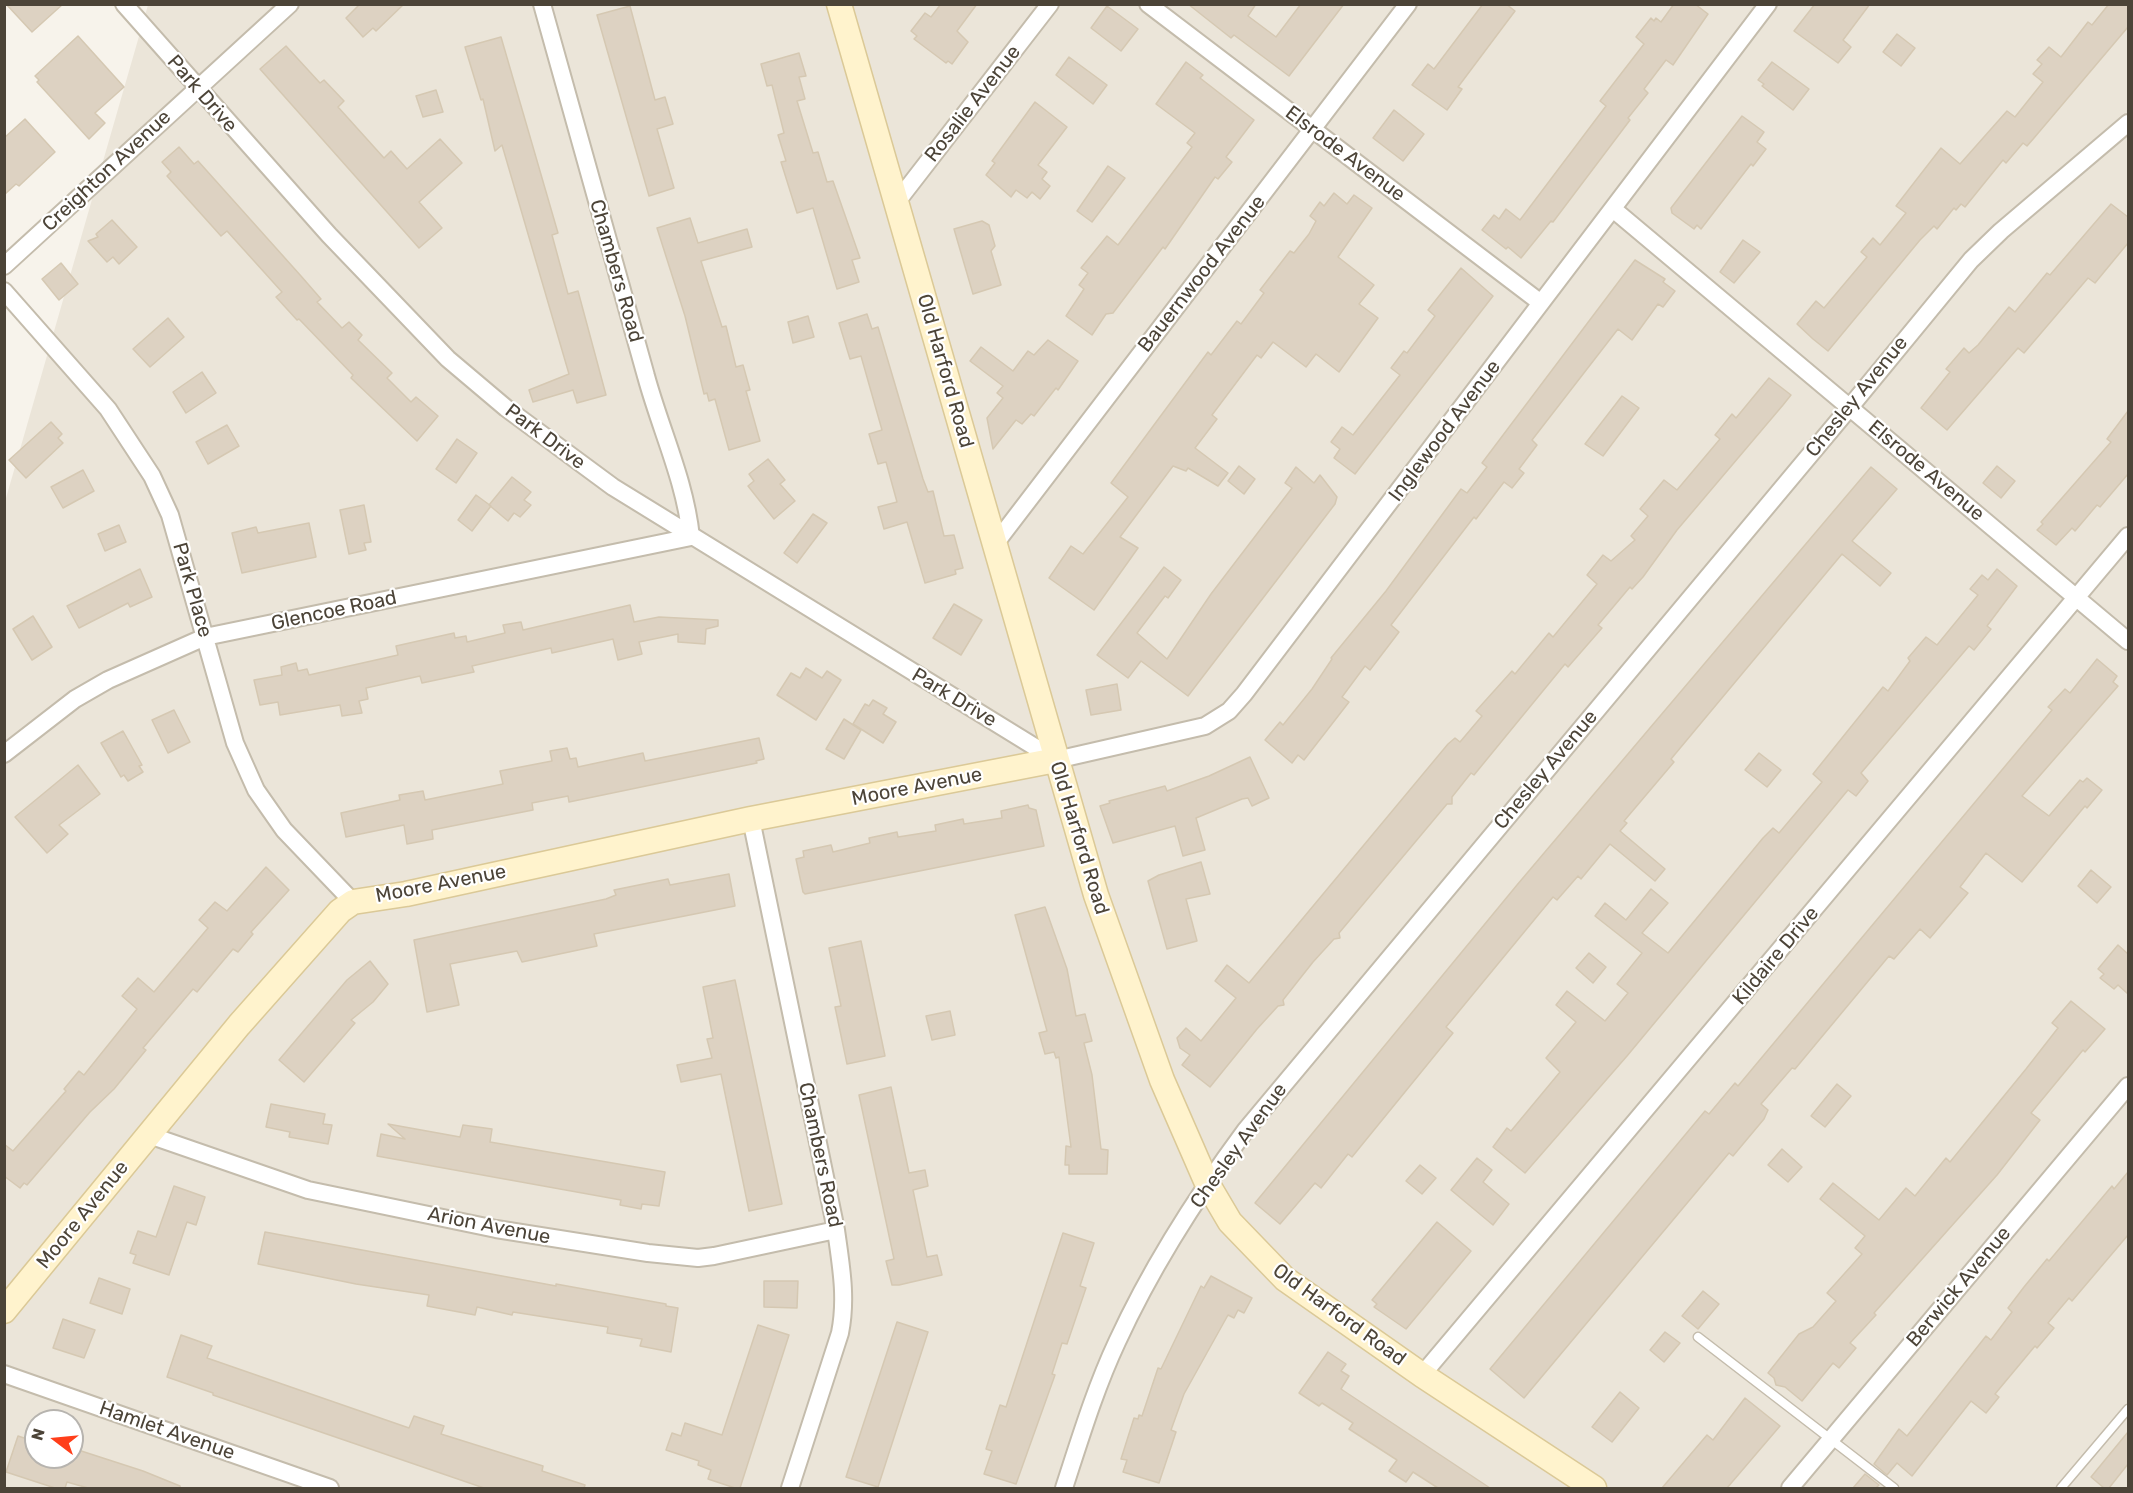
<!DOCTYPE html>
<html>
<head>
<meta charset="utf-8">
<style>
  body { margin:0 }
  #map { position:relative; width:2133px; height:1493px; overflow:hidden; background:#f7f3eb; font-family:Rubik,sans-serif }
  canvas { display:block }
  .frame { position:absolute; inset:0; border:6px solid #4c4438; pointer-events:none }
  .north { position:absolute; left:24px; top:1409px; width:60px; height:60px; box-sizing:border-box; background:#fff; border:2px solid #b7b4af; border-radius:50%; rotate:286deg; font-size:16px; font-weight:700; line-height:24px; text-align:center; color:#4c4438 }
  .north::after { content:''; display:block; margin:auto; width:21px; height:27px; background:#ff3e1a; clip-path:polygon(50% 0,100% 100%,50% 72%,0 100%) }
</style>
</head>
<body>
<div id="map">
<canvas width="2133" height="1493"></canvas>
<div class="frame"></div>
<div class="north">N</div>
</div>
<script>
const g = document.querySelector('canvas').getContext('2d');
g.lineJoin = 'round';
function fillPath(path, color) { g.fillStyle = color; g.fill(path, 'evenodd'); }
function strokePath(path, color, width, dash) { g.strokeStyle = color; g.lineWidth = width; g.lineCap = dash ? 'butt' : 'round'; g.setLineDash(dash || []); g.stroke(path); }
function drawText(font, color, halo, rows, align = 'center') {
  g.font = font + ' Rubik,sans-serif'; g.lineWidth = 4.5; g.setLineDash([]); g.textBaseline = 'middle'; g.strokeStyle = halo; g.fillStyle = color; for (const [text, x, y, turn = 0] of rows) {
    g.save(); g.translate(x, y); g.rotate((+turn || 0) * Math.PI / 180); g.textAlign = isNaN(turn) ? turn : align; if (halo) g.strokeText(text, 0, 0); g.fillText(text, 0, 0); g.restore();
  }
}
const residential = new Path2D(`
  M148 5H2128V1488H5L4 505ZM36 1421H72V1457H36Z`);
const building = new Path2D(`
  M6 4H63L32 32Z
  M360 4H404L376 31 373 28 363 37 346 18Z
  M941 4H977L957 31 968 42 952 64 948 61 946 63 914 39 917 36 911 31 925 13 931 17Z
  M1188 4H1256L1248 16 1276 37 1301 4H1344L1289 76 1234 35 1231 38Z
  M1483 4H1506L1515 11 1458 87 1462 89 1447 110 1412 85 1428 64 1434 69Z
  M1674 4H1695L1708 14 1673 65 1666 60 1644 89 1648 93 1628 118 1630 120 1553 222 1551 221 1521 258 1508 247 1506 249 1482 230 1494 215 1499 219 1506 209 1520 220 1606 106 1600 101 1644 44 1636 37 1651 18 1654 21 1656 18 1661 22Z
  M1815 4H1870L1843 40 1851 47 1838 63 1794 31Z
  M2109 4H2128V27L2034 138 2027 146 2023 143 2006 163 2003 160 1965 207 1961 204 1956 210 1954 208 1937 229 1934 226 1920 240 1828 351 1813 339 1797 324 1816 301 1824 308 1867 257 1861 252 1873 238 1880 245 1906 213 1896 206 1941 148 1960 164 2007 111 2015 117 2043 82 2033 74 2042 64 2037 60 2049 47 2061 57 2088 22 2092 25Z
  M630 6 655 100 665 97 673 124 657 129 674 188 649 196 597 15Z
  M1107 6 1138 29 1121 51 1091 28Z
  M1897 34 1915 48 1901 66 1883 52Z
  M78 36 124 87 95 113 105 123 89 139 37 82 39 80 35 76Z
  M501 37 558 233 552 235 568 294 578 291 606 395 577 403 573 390 533 402 529 390 569 374 502 145 495 151 483 99 481 100 465 47Z
  M286 46 320 83 324 80 344 101 338 107 384 158 391 151 407 169 440 139 462 163 419 202 442 228 419 248 260 69Z
  M799 53 806 76 799 77 805 99 797 101 813 153 818 152 827 182 833 181 860 258 852 260 859 282 837 289 813 208 797 213 781 162 786 161 778 135 784 133 772 85 767 86 761 64Z
  M1069 57 1107 85 1093 104 1056 75Z
  M1186 62 1203 75 1200 78 1254 120 1226 157 1232 162 1218 179 1215 177 1165 249 1163 247 1113 313 1106 314 1092 335 1066 316 1084 289 1079 285 1088 273 1081 268 1107 236 1118 245 1192 147 1187 143 1195 133 1156 104Z
  M1772 62 1809 89 1793 110 1762 86 1764 84 1758 80Z
  M436 90 443 112 423 117 416 96Z
  M1035 102 1067 127 1038 165 1047 172 1042 179 1050 186 1040 199 1032 192 1027 198 1016 190 1011 197 986 175 995 163 992 161Z
  M1394 110 1424 134 1403 161 1373 138Z
  M1742 116 1764 132 1757 142 1766 149 1753 166 1751 164 1701 229 1697 225 1694 229 1672 213 1671 208Z
  M25 119 55 152 19 186 16 184 4 195V138Z
  M179 147 194 164 198 161 301 276 321 299 317 302 342 328 349 322 362 335 358 340 392 373 387 378 411 402 416 397 438 416 417 441 351 378 353 375 299 319 297 320 276 297 282 292 227 231 221 236 167 176 171 172 162 162Z
  M1108 166 1125 178 1092 222 1077 211Z
  M1334 193 1347 204 1354 195 1372 208 1338 257 1374 285 1359 304 1378 318 1339 372 1316 354 1306 367 1273 342 1261 358 1257 355 1212 415 1217 419 1195 448 1228 473 1218 486 1188 468 1186 471 1173 466 1120 537 1138 548 1094 610 1049 578 1071 546 1083 554 1128 497 1111 483 1208 352 1211 355 1237 321 1241 324 1264 293 1260 290 1290 251 1294 253 1309 234 1316 221 1310 216 1320 202 1324 206Z
  M2111 204 2128 217V243L2095 283 2088 278 2024 353 2018 348 1947 430 1921 408 1950 372 1946 369 1964 348 1969 353 1978 345 2009 307 2015 312 2047 273 2050 275Z
  M690 218 698 243 747 229 752 247 701 261 722 327 726 326 736 367 743 365 750 390 746 391 760 441 729 450 715 399 709 401 707 393 704 394 685 316 657 228Z
  M112 220 137 247 119 264 113 257 107 262 88 241 98 237 96 234Z
  M982 221 989 225 995 246 991 251 1001 285 973 294 954 229Z
  M1743 240 1760 252 1734 283 1720 272Z
  M1635 260 1665 279 1663 282 1675 291 1663 307 1658 304 1632 340 1618 329 1532 440 1537 445 1519 469 1524 473 1512 488 1504 482 1476 519 1474 517 1391 625 1399 632 1370 670 1365 666 1342 697 1349 702 1304 760 1298 755 1292 763 1265 740 1280 722 1283 725 1312 689 1332 659 1331 658 1386 591 1461 489 1467 493 1487 467 1482 463Z
  M61 263 78 284 59 300 42 279Z
  M1461 268 1493 296 1355 474 1334 458 1340 449 1331 442 1342 427 1353 435 1400 375 1391 368 1404 351 1407 353 1435 316 1428 310Z
  M867 314 872 329 878 327 923 479 928 492 933 491 944 536 954 535 963 568 955 570 956 574 925 583 907 522 884 529 878 507 897 502 886 462 878 464 869 434 882 430 861 356 850 359 839 323Z
  M808 316 814 337 793 343 788 322Z
  M168 318 184 337 150 367 133 349Z
  M1048 340 1078 361 1058 390 1056 388 1034 416 1031 414 1022 424 1016 420 993 449 987 418 1003 398 997 393 1003 386 970 361 981 347 1013 371 1028 351 1034 355Z
  M202 372 216 393 186 413 173 392Z
  M1769 378 1791 395 1783 405 1677 530 1643 577 1632 589 1630 587 1598 625 1602 628 1568 667 1565 664 1474 775 1471 773 1452 797V804H1447L1339 933 1340 938 1334 939 1313 962 1283 1000 1284 1005 1278 1006 1257 1029 1210 1087 1182 1065 1190 1055 1180 1048 1177 1038 1186 1028 1201 1041 1236 998 1215 981 1227 965 1249 983 1448 744 1455 738 1460 742 1482 716 1476 711 1512 671 1515 674 1549 633 1553 637 1597 584 1587 575 1603 555 1611 561 1635 540 1631 536 1648 516 1640 509 1664 480 1677 490 1720 439 1715 435 1732 414 1736 418Z
  M1622 396 1639 408 1603 456 1585 444Z
  M2128 411V474L2100 507 2097 505 2075 531 2072 528 2056 545 2037 530 2043 524 2041 522 2111 442 2107 439Z
  M51 422 62 434 58 438 63 443 26 478 9 460Z
  M227 425 239 446 208 464 196 442Z
  M457 439 477 453 456 483 436 469Z
  M768 459 785 480 780 484 795 501 774 519 748 486 754 481 749 474Z
  M1239 466 1255 479 1244 494 1228 481Z
  M1997 466 2015 481 2001 498 1983 483Z
  M1296 467 1314 483 1320 475 1337 497 1335 504 1188 696 1141 661 1128 678 1097 655 1164 567 1181 580 1168 598 1165 596 1137 633 1167 659 1211 594 1292 488 1285 483Z
  M1871 467 1897 489 1852 541 1891 573 1880 586 1842 554 1671 759 1674 762 1624 821 1627 823 1620 831 1665 869 1655 881 1610 844 1581 879 1578 876 1557 900 1553 897 1446 1027 1453 1033 1352 1157 1348 1154 1321 1188 1315 1183 1280 1224 1255 1203 1517 885Z
  M83 470 94 491 63 508 51 487Z
  M512 477 531 492 524 500 531 505 520 517 514 513 508 521 489 505Z
  M476 495 491 506 472 531 458 520Z
  M364 505 371 542 364 543 366 550 349 554 340 510Z
  M813 514 827 523 797 563 784 553Z
  M309 523 316 557 242 573 232 533 256 527 258 533Z
  M119 525 126 542 105 551 98 534Z
  M140 569 152 597 130 607 128 603 79 628 67 606Z
  M1997 569 2017 586 1987 626 1991 629 1974 650 1969 646 1861 773 1868 781 1856 796 1848 790 1627 1056 1525 1173 1493 1147 1507 1128 1511 1131 1560 1072 1546 1058 1576 1022 1556 1005 1567 991 1605 1021 1628 993 1617 984 1642 953 1595 916 1605 903 1626 920 1651 889 1668 903 1642 933 1668 953 1763 838 1773 828 1779 833 1822 782 1813 774 1883 687 1888 691 1910 661 1908 658 1926 637 1937 645 1978 595 1970 589 1982 575 1988 580Z
  M954 604 982 620 961 655 933 638Z
  M630 605 634 622 659 617 718 620V626L706 629 705 644 678 642V634L639 642 642 654 618 660 613 639 552 653 551 648 472 666 474 672 422 683 420 676 366 688 368 699 359 701 362 713 342 716 340 705 280 715 278 702 260 705 254 680 282 675 281 667 296 663 298 671 307 669 309 675 398 655 396 646 454 633 455 638 466 636 467 642 505 633 503 625 521 622 523 630Z
  M33 616 52 647 32 660 13 629Z
  M2097 659 2117 676 2113 682 2118 686 2022 796 2049 816 2080 780 2083 782 2087 778 2102 790 2087 808 2085 806 2022 882 1986 853 1960 887 1968 893 1930 938 1920 929 1894 959 1889 956 1795 1069 1792 1068 1761 1104 1768 1110 1764 1119 1733 1156 1729 1153 1524 1398 1490 1369 1705 1111 1709 1114 1735 1083 1738 1086 2052 710 2048 707 2065 689 2070 693Z
  M806 668 822 678 827 671 841 680 816 720 777 695 791 673 800 678Z
  M1117 684 1121 710 1091 715 1086 690Z
  M873 700 887 708 883 714 896 722 883 743 853 724 865 704 869 706Z
  M174 710 190 742 168 753 152 720Z
  M844 719 861 730 844 759 826 749Z
  M123 731 142 765 139 766 143 772 128 781 124 775 121 777 101 743Z
  M759 738 764 759 756 761 757 763 569 802 568 796 532 803 533 810 432 830 433 839 407 844 404 825 346 837 341 813 400 800 399 795 423 791 425 800 503 784 500 771 552 761 550 751 567 748 570 759 576 758 578 767 643 753 645 761Z
  M1759 753 1781 770 1767 787 1745 770Z
  M1250 757 1269 798 1252 806 1248 798 1242 799 1196 818 1205 850 1183 856 1175 826 1113 843 1100 806 1110 803 1109 801 1165 786 1167 791 1209 776Z
  M78 765 100 794 59 825 68 834 47 853 15 817Z
  M1028 805 1029 808 1036 810 1044 846 805 894 803 892 796 859 804 857 803 851 831 845 833 852 870 843 869 838 897 832 898 837 936 831 935 825 963 819 964 824 1002 818 1001 811Z
  M1201 862 1210 894 1186 899 1197 941 1167 949 1148 881 1159 875Z
  M266 867 289 890 251 932 253 934 238 952 233 949 197 992 193 989 143 1048 146 1050 114 1089 90 1112 27 1185 24 1183 20 1188 4 1176V1144L13 1151 66 1091 64 1089 79 1071 84 1075 137 1009 122 996 138 978 154 992 208 928 199 920 215 902 227 911Z
  M2091 870 2111 887 2097 903 2078 886Z
  M729 874 735 906 594 934 597 946 522 962 517 951 450 964 459 1005 427 1012 414 940 606 899 616 895 614 890 668 879 670 885Z
  M1045 907 1067 969 1076 1016 1085 1014 1092 1041 1084 1043 1092 1075 1101 1149 1108 1150 1107 1174H1069V1165H1065L1066 1146 1071 1147 1059 1057 1056 1058 1054 1052 1045 1054 1039 1033 1047 1031 1015 915Z
  M861 941 885 1056 847 1064 835 1007 841 1006 829 948Z
  M2118 945 2128 954V994L2118 985 2114 989 2100 978 2104 974 2098 969Z
  M1589 953 1606 967 1593 983 1576 968Z
  M370 961 388 984 373 1002 351 1020 355 1023 304 1082 279 1060 347 980Z
  M735 980 782 1204 749 1211 721 1074 681 1082 677 1065 712 1058 707 1039 713 1038 703 987Z
  M2071 1001 2105 1029 2085 1052 2083 1050 2031 1113 2040 1120 1997 1175 1874 1313 1876 1315 1850 1343 1856 1348 1839 1368 1833 1363 1802 1401 1785 1387 1776 1385 1774 1378 1768 1373 1799 1334 1813 1327 1836 1301 1827 1293 1862 1254 1855 1248 1865 1236 1820 1199 1833 1183 1879 1220 1906 1188 1915 1196 1946 1158 1950 1162 2026 1069 2058 1028 2052 1023Z
  M950 1011 955 1035 932 1040 926 1016Z
  M1837 1084 1851 1096 1825 1127 1811 1116Z
  M891 1087 909 1173 925 1170 928 1186 913 1190 927 1257 937 1255 942 1275 899 1285H892L886 1261 894 1259 859 1095Z
  M271 1104 325 1114 323 1124 332 1125 328 1144 289 1137 290 1132 266 1127Z
  M388 1124 460 1137 463 1125 492 1129 490 1142 665 1172 659 1206 642 1204 641 1209 620 1205 621 1200 377 1156 381 1134 405 1139Z
  M1782 1149 1802 1167 1788 1182 1768 1165Z
  M1477 1158 1492 1170 1483 1182 1509 1204 1493 1225 1451 1190Z
  M1420 1165 1436 1178 1422 1194 1406 1181Z
  M2128 1172V1235L2072 1301 2069 1298 2048 1323 2054 1328 2037 1348 2035 1346 1995 1394 1999 1397 1986 1413 1971 1401 1912 1476 1897 1463 1887 1475 1874 1464 1899 1429 1907 1436 1986 1336 1991 1340 2012 1312 2008 1308 2024 1287 2047 1259 2049 1261 2112 1186 2114 1189Z
  M174 1186 205 1197 196 1225 187 1222 169 1275 133 1263 136 1255 130 1253 138 1231 156 1237Z
  M1437 1222 1471 1251 1406 1329 1374 1307 1377 1304 1372 1300Z
  M265 1232 556 1286V1284L666 1304V1306L678 1308 671 1352 640 1346 642 1339 607 1333 608 1327 513 1312 512 1315 477 1307 475 1315 427 1306 429 1295 356 1284 258 1264Z
  M1063 1233 1094 1243 1080 1286 1086 1288 1067 1344 1062 1343 1052 1374 1055 1375 1016 1484 984 1474 992 1451 986 1449 1000 1405 1006 1407Z
  M1211 1276 1252 1298 1244 1313 1238 1310 1234 1318 1228 1315 1184 1394 1171 1430 1176 1432 1159 1483 1123 1472 1127 1460 1121 1459 1134 1418 1138 1419 1139 1415 1142 1416 1158 1368 1161 1369 1201 1286 1204 1288Z
  M99 1278 130 1289 122 1314 90 1303Z
  M764 1281H798L797 1308 764 1307Z
  M1703 1291 1719 1304 1698 1329 1682 1316Z
  M63 1319 95 1330 84 1358 53 1348Z
  M897 1322 928 1332 878 1487 846 1477Z
  M758 1325 789 1335 740 1488H735L708 1479 711 1470 698 1465 699 1461 666 1450 672 1433 681 1436 685 1423 722 1435Z
  M1665 1332 1680 1343 1664 1362 1650 1350Z
  M181 1335 212 1346 207 1358 409 1428 414 1416 444 1426 441 1434 543 1466 542 1471 585 1485 584 1488H484L213 1395V1393L167 1377Z
  M1328 1352 1346 1364 1341 1371 1349 1376 1341 1389 1490 1488H1438L1413 1472 1406 1482 1389 1471 1397 1460 1349 1429 1353 1423 1322 1403 1319 1406 1299 1393Z
  M1620 1392 1639 1408 1612 1442 1592 1427Z
  M1745 1398 1780 1426 1727 1488H1662L1707 1435 1713 1440Z
  M2128 1432V1464L2109 1488H2104L2091 1477Z
  M18 1436 36 1442V1457H72V1448L143 1471 180 1486V1488H88L67 1482 65 1488H55L6 1472Z
  M1865 1474 1879 1485 1876 1488H1853Z`);
const lane = new Path2D(`
  M1698 1337 1894 1488
  M2061 1488 2128 1409`);
const street = new Path2D(`
  M124 4 329 235 448 359 506 408 613 487 1056 760 1205 726 1229 711 1244 694 1768 4
  M1148 4 1541 303
  M896 203 1050 4
  M1613 209 2128 641
  M4 266 290 4
  M4 291 108 409 152 476 170 515 235 743 256 790 284 830 353 902
  M995 544 1408 4
  M4 754 75 699 108 680 205 637 691 537C685 480 661 431 646 376 611 252 576 128 542 4
  M751 819 836 1230C841 1266 847 1298 840 1333L790 1488
  M149 1135 308 1190 496 1229 648 1253 698 1258 714 1256 836 1230
  M4 1374 330 1488
  M1422 1375 2128 536
  M1064 1488C1080 1439 1095 1389 1117 1342 1151 1268 1197 1196 1245 1131L1850 407 1971 260 2001 231 2128 123
  M1790 1488 2128 1086`);
const secondary = new Path2D(`
  M839 4 1096 895 1162 1080 1207 1183 1230 1222 1285 1279 1422 1375 1594 1488
  M4 1311 239 1025 340 911 353 902 406 894 751 819 1056 760`);
const streetNames = [
  ["Park Drive",202,94,49],
  ["Rosalie Avenue",973,104,-52],
  ["Elsrode Avenue",1345,154,37],
  ["Creighton Avenue",107,171,-43],
  ["Chambers Road",616,271,74],
  ["Bauernwood Avenue",1202,274,-52],
  ["Old Harford Road",945,371,74],
  ["Chesley Avenue",1857,397,-51],
  ["Inglewood Avenue",1445,431,-53],
  ["Park Drive",545,437,37],
  ["Elsrode Avenue",1926,471,40],
  ["Park Place",192,590,74],
  ["Glencoe Road",334,611,-12],
  ["Park Drive",954,698,31],
  ["Chesley Avenue",1546,770,-50],
  ["Moore Avenue",917,787,-11],
  ["Old Harford Road",1079,838,73],
  ["Moore Avenue",441,884,-11],
  ["Kildaire Drive",1776,956,-50],
  ["Chesley Avenue",1239,1146,-54],
  ["Chambers Road",820,1155,78],
  ["Moore Avenue",83,1215,-51],
  ["Arion Avenue",489,1226,11],
  ["Berwick Avenue",1959,1287,-50],
  ["Old Harford Road",1339,1315,36],
  ["Hamlet Avenue",167,1431,19]
];
fillPath(residential, '#ebe5d9');
fillPath(building, '#ddd2c2');
strokePath(building, '#d5c8b2', 1.5);
strokePath(lane, '#c4bcac', 11);
strokePath(street, '#c4bcac', 20);
strokePath(secondary, '#dbc997', 27);
strokePath(lane, '#fff', 8);
strokePath(street, '#fff', 16);
strokePath(secondary, '#fff3cd', 24);
drawText('20px', '#4c4438', '#fff', streetNames);
</script>
</body>
</html>
